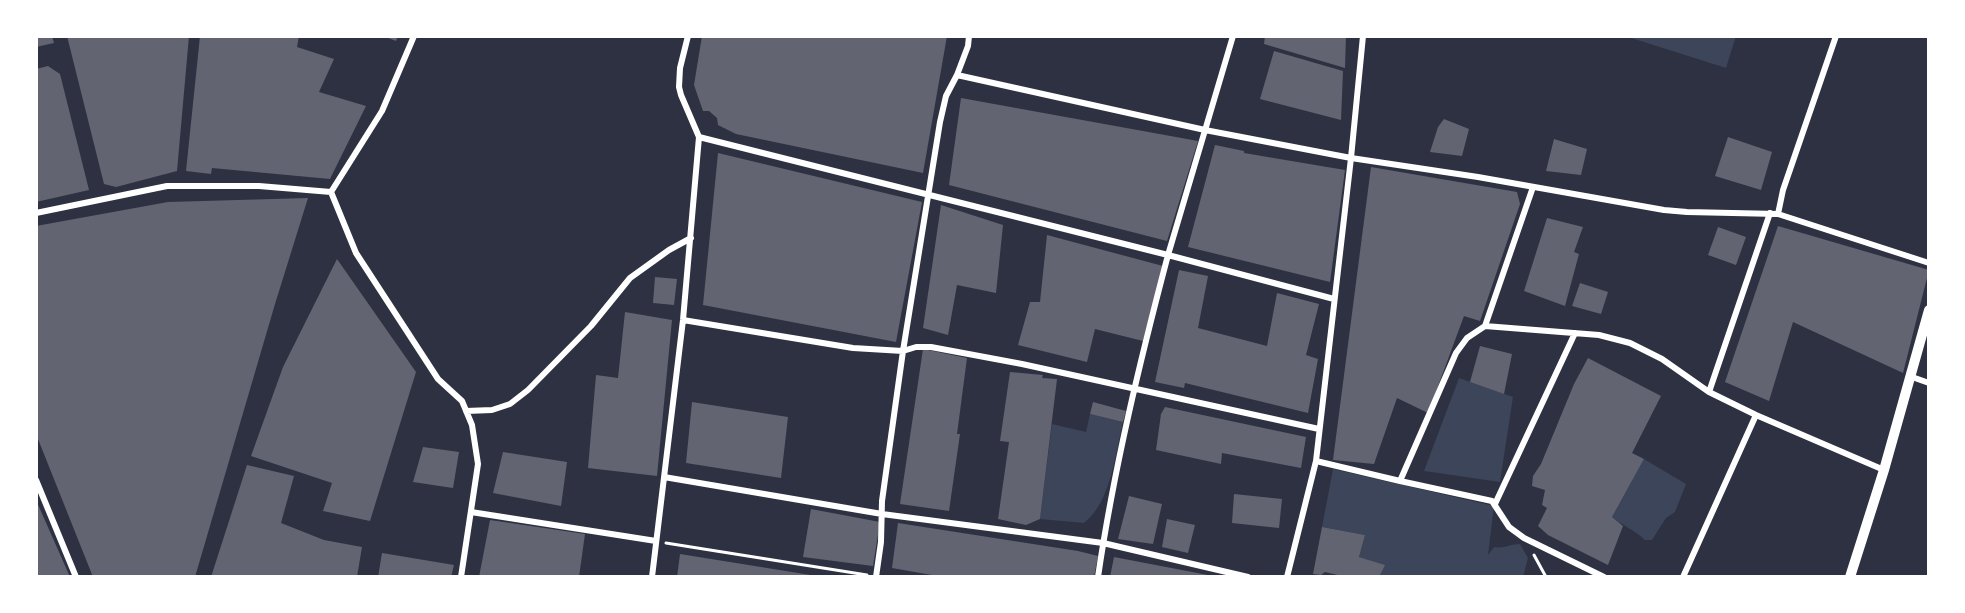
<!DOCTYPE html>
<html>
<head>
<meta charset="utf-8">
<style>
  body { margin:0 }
  #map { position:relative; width:1965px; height:613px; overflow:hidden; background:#2d3142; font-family:Georgia,serif }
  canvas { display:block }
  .frame { position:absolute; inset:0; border:38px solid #fff; pointer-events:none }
</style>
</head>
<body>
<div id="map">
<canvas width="1965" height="613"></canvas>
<div class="frame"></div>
</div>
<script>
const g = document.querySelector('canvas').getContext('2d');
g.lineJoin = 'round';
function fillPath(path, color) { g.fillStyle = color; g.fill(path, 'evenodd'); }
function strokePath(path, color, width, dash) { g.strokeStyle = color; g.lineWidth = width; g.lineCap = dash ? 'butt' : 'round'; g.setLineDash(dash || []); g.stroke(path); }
const green = new Path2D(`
  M1625 36H1736L1726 68Z
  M1459 378 1513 397 1500 482 1424 471Z
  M1090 414 1123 422C1115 455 1111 502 1084 523L1040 519 1052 424 1086 432Z
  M1644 459 1686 484 1675 512 1666 518 1652 540H1645C1635 530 1623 526 1612 517Z
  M1333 469 1494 506 1488 555 1494 547C1504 549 1510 544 1520 544L1528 558 1523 577H1379L1384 565 1359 557 1365 535 1322 527Z`);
const building = new Path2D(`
  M36 36H52L54 43 36 47Z
  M67 36H189L177 171 116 187 104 184Z
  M200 36H299L297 47 334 59 319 92 366 106 330 179 212 168 211 174 186 171Z
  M383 36H398L396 41Z
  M702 36H947L923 173 736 134 718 125 717 118 709 111H703L694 85Z
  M1265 36H1346L1345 68 1264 44Z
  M1274 51 1343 71 1341 120 1260 99Z
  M48 66 60 74 89 190 36 202V69Z
  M961 98 1198 141 1167 241 949 185Z
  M1444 119 1469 129 1462 156 1430 152 1438 127Z
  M1728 137 1772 152 1761 190 1715 176Z
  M1554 139 1587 149 1581 175 1546 171Z
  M1215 145 1244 151V153L1345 170 1330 282 1188 247Z
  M718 153 922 202 896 342 703 305Z
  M1371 167 1517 192 1520 204 1480 321 1464 316 1428 413 1397 398 1374 464 1333 460Z
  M308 198 275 304 195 577H93L36 434V226L168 202Z
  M941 205 1003 225 996 293 957 285 948 335 923 328Z
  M1547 218 1583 227 1574 252 1579 254 1565 306 1524 291Z
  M1778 226 1929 270 1903 373 1793 322 1769 401 1725 382Z
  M1718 227 1746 237 1736 265 1708 255Z
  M1047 235 1163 266 1143 341 1095 329 1087 362 1018 345 1030 302H1040Z
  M337 259 416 372 370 521 323 511 332 483 251 456 283 367Z
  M1179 270 1208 276 1198 328 1267 346 1277 293 1319 304 1306 355 1318 359 1308 413 1185 383 1184 388 1155 382Z
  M655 277 677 279 674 305 653 303Z
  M1580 283 1608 292 1601 314 1572 306Z
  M625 312 672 320 657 476 588 468 596 375 618 378Z
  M1480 346 1512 354 1504 394 1470 382Z
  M923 349 967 358 957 434H960L949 511 900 504Z
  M1588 358 1661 396 1632 453 1644 459 1612 517 1623 526 1608 565 1548 535 1538 526 1547 508 1542 505 1545 490 1532 486 1533 476 1541 464 1574 384Z
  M1010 372 1043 375 1042 378 1057 379 1040 519 1026 525 998 519 1009 442 1000 441Z
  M692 402 788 417 781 478 686 463Z
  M1093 402 1126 411 1123 422 1090 414Z
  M1165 407 1306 437 1301 468 1222 453 1221 464 1156 450 1161 414Z
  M423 447 459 452 453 488 413 482Z
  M503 452 567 462 561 506 493 493Z
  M247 465 294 476 281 523 324 540 362 547 357 577H211Z
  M1234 494 1282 499 1279 528 1232 523Z
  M1129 496 1162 504 1153 544 1118 539Z
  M36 500 70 577H38L36 572Z
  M811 509 880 522 873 566 803 557Z
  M1167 519 1195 525 1188 553 1162 547Z
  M490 520 585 534 579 577H479Z
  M898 523 1078 551 1098 556 1094 577H943L892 568Z
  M1322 527 1365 535 1359 557 1385 565 1379 577H1346L1325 572 1321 575 1313 574Z
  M382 553 454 565 451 577H378Z
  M680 554 817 576V577H677Z
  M1114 557 1213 576V577H1110Z`);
const path = new Path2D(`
  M666 543 867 575
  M1534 555 1546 577`);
const minor = new Path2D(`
  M414 36 382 111 331 192 356 253 438 379 462 401 472 425 478 464 461 577
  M969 36 968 46 957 75 1205 130 1351 158 1478 177 1664 210 1687 212 1778 214 1929 263
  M699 137 1168 255 1233 36
  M36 213 167 186H259L331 192
  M1778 214 1783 190 1836 36
  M683 320 853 348 903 351 916 347H931L1022 364 1319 429
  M1485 326 1599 335 1630 343 1662 359 1709 392 1756 415 1884 470
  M1912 377 1929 383
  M1709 392 1770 213
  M466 411 492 410 510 404 528 390 591 326 630 278 669 250 691 238
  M1316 461 1400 481 1456 353 1467 338 1485 326 1533 187
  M664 477 882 514 1103 543 1248 577
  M36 480 76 577
  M1400 481 1492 501 1509 527 1524 538 1604 577
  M1495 504 1575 333
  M471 512 656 541
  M652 577 683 320 699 137 681 95 679 87 680 68 688 36
  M876 577 881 542 882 501 903 351 940 122 946 96 957 75
  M1098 577C1114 468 1140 361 1168 255L1334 299
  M1287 577 1316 461 1351 158 1363 36
  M1683 577 1756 415`);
const tertiary = new Path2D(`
  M1850 577 1884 470 1929 310`);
fillPath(green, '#3c4559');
fillPath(building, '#626471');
strokePath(path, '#fff', 3);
strokePath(minor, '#fff', 6);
strokePath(tertiary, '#fff', 10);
</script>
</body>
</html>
